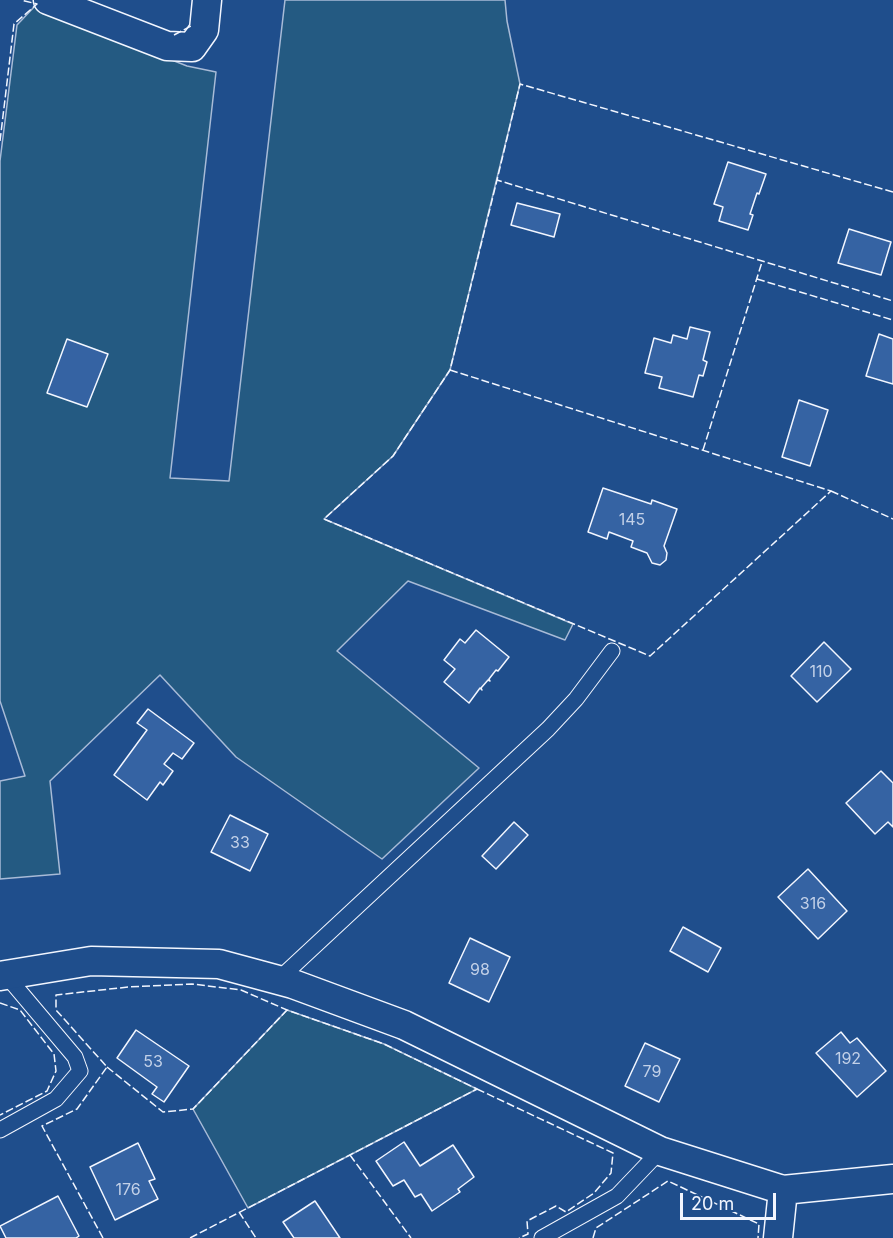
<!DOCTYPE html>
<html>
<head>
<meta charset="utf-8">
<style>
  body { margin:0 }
  #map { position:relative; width:893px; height:1238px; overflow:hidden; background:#1f4e8c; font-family:Inter,sans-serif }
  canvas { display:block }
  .scale { position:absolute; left:680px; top:1193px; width:96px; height:27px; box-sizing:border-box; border:3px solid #f2f6ff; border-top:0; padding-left:8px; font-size:18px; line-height:21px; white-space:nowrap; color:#f2f6ff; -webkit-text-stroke:4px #1f4e8c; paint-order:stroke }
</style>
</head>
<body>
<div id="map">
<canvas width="893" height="1238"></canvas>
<div class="scale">20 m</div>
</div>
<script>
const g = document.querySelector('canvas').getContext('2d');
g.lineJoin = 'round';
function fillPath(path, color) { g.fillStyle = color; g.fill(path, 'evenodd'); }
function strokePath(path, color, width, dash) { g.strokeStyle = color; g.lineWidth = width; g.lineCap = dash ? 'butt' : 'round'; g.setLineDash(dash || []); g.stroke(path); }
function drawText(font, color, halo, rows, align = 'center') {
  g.font = font + ' Inter,sans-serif'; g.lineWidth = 4.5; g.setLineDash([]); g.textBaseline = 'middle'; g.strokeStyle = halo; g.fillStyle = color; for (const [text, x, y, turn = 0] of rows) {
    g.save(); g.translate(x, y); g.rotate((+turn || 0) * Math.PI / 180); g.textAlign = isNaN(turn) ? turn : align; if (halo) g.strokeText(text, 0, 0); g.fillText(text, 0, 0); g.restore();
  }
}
const green = new Path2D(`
  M285 0H505L507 21 520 84 450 370 393 456 324 519 573 624 565 640 408 581 337 651 479 768 382 859 236 757 160 675 50 781 60 874 0 879V781L25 776 0 701V161L17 25 35 6 187 66 216 72 170 478 229 481Z
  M287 1010 384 1044 477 1089 248 1208 193 1109Z`);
const building = new Path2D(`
  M728 162 766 174 759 194 757 193 750 214 753 215 748 230 719 221 723 207 714 204Z
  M517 203 560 214 554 237 511 225Z
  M849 229 891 242 881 275 838 263Z
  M690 327 710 332 703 360 707 362 703 376 699 375 693 397 659 388 662 377 645 373 654 338 671 343 673 335 687 339Z
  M879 334 893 339V384L866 376Z
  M67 339 108 354 87 407 47 393Z
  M799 400 828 410 810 466 782 457Z
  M603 488 651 504 652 500 677 509 664 546 667 553 666 560 660 565 652 563 647 553 631 547 633 541 609 532 607 539 588 532Z
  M476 630 509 657 498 671 496 670 489 679 490 681 488 680 481 688 482 690 480 688 469 703 444 682 455 669 444 660 460 639 465 643Z
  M824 642 851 669 817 702 791 676Z
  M148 709 194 743 182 759 173 753 164 764 173 771 163 785 160 782 147 800 114 775 147 730 137 723Z
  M881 771 893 783V827L888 822 875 834 846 803Z
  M230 815 268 834 250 871 211 852Z
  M514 822 528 835 496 869 482 856Z
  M808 869 847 911 818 939 778 897Z
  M683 927 721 948 708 972 670 951Z
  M470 938 510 957 489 1002 449 983Z
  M136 1030 189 1066 164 1102 152 1094 157 1087 117 1058Z
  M841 1032 850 1043 857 1038 886 1071 857 1097 816 1053Z
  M645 1043 680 1059 659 1102 625 1086Z
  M404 1142 420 1166 453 1145 474 1177 458 1189 460 1192 432 1211 421 1194 415 1197 404 1180 393 1186 376 1161Z
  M138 1143 155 1179 149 1181 158 1199 115 1220 90 1167Z
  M58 1196 79 1236 76 1238H6L0 1226Z
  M315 1201 340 1238H294L283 1222Z`);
const service = new Path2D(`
  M278 980 548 729 576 699 612 651
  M0 1130 56 1099 80 1071 75 1057 5 974
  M542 1238 617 1196 660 1151`);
const minor = new Path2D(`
  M48 0 167 46 192 47 204 30 207 0
  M0 976 91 961 219 964 293 984 404 1025 660 1151 783 1190 893 1179
  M778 1238 783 1190`);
const fence = new Path2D(`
  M174 35 193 25
  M0 141 14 24 37 4 21 0
  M893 192 520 84 497 180 893 301
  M757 279 893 320
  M450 370 831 491 650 656 324 519 393 456 450 370 497 180
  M703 450 762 262
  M831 491 893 519
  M0 1003 20 1010 54 1054 56 1071 47 1091 0 1115
  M107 1067 163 1112 193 1109 287 1010
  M477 1089 613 1153 611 1173 594 1193 566 1212 556 1206 527 1221 528 1234 519 1238
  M350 1155 411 1238
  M239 1212 256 1238
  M103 1238 42 1126 77 1109 107 1067 56 1010V995L128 987 192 984 241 990 287 1010 384 1044 477 1089 190 1238
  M593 1238 596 1228 668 1181 759 1224 758 1238`);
const numberNames = [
  ["145",632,520],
  ["110",821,672],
  ["33",240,843],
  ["316",813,904],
  ["98",480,970],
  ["192",848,1059],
  ["53",153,1062],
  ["79",652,1072],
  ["176",128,1190]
];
fillPath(green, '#245a82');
strokePath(green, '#a8bbd7', 1.5);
fillPath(building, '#3563a3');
strokePath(building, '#f2f6ff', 1.5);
strokePath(service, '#f2f6ff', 17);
strokePath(minor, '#f2f6ff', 31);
strokePath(service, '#1f4e8c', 15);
strokePath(minor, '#1f4e8c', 28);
strokePath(fence, '#f2f6ff', 1.5, [8, 3]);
drawText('16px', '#c3d1e8', null, numberNames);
</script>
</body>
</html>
